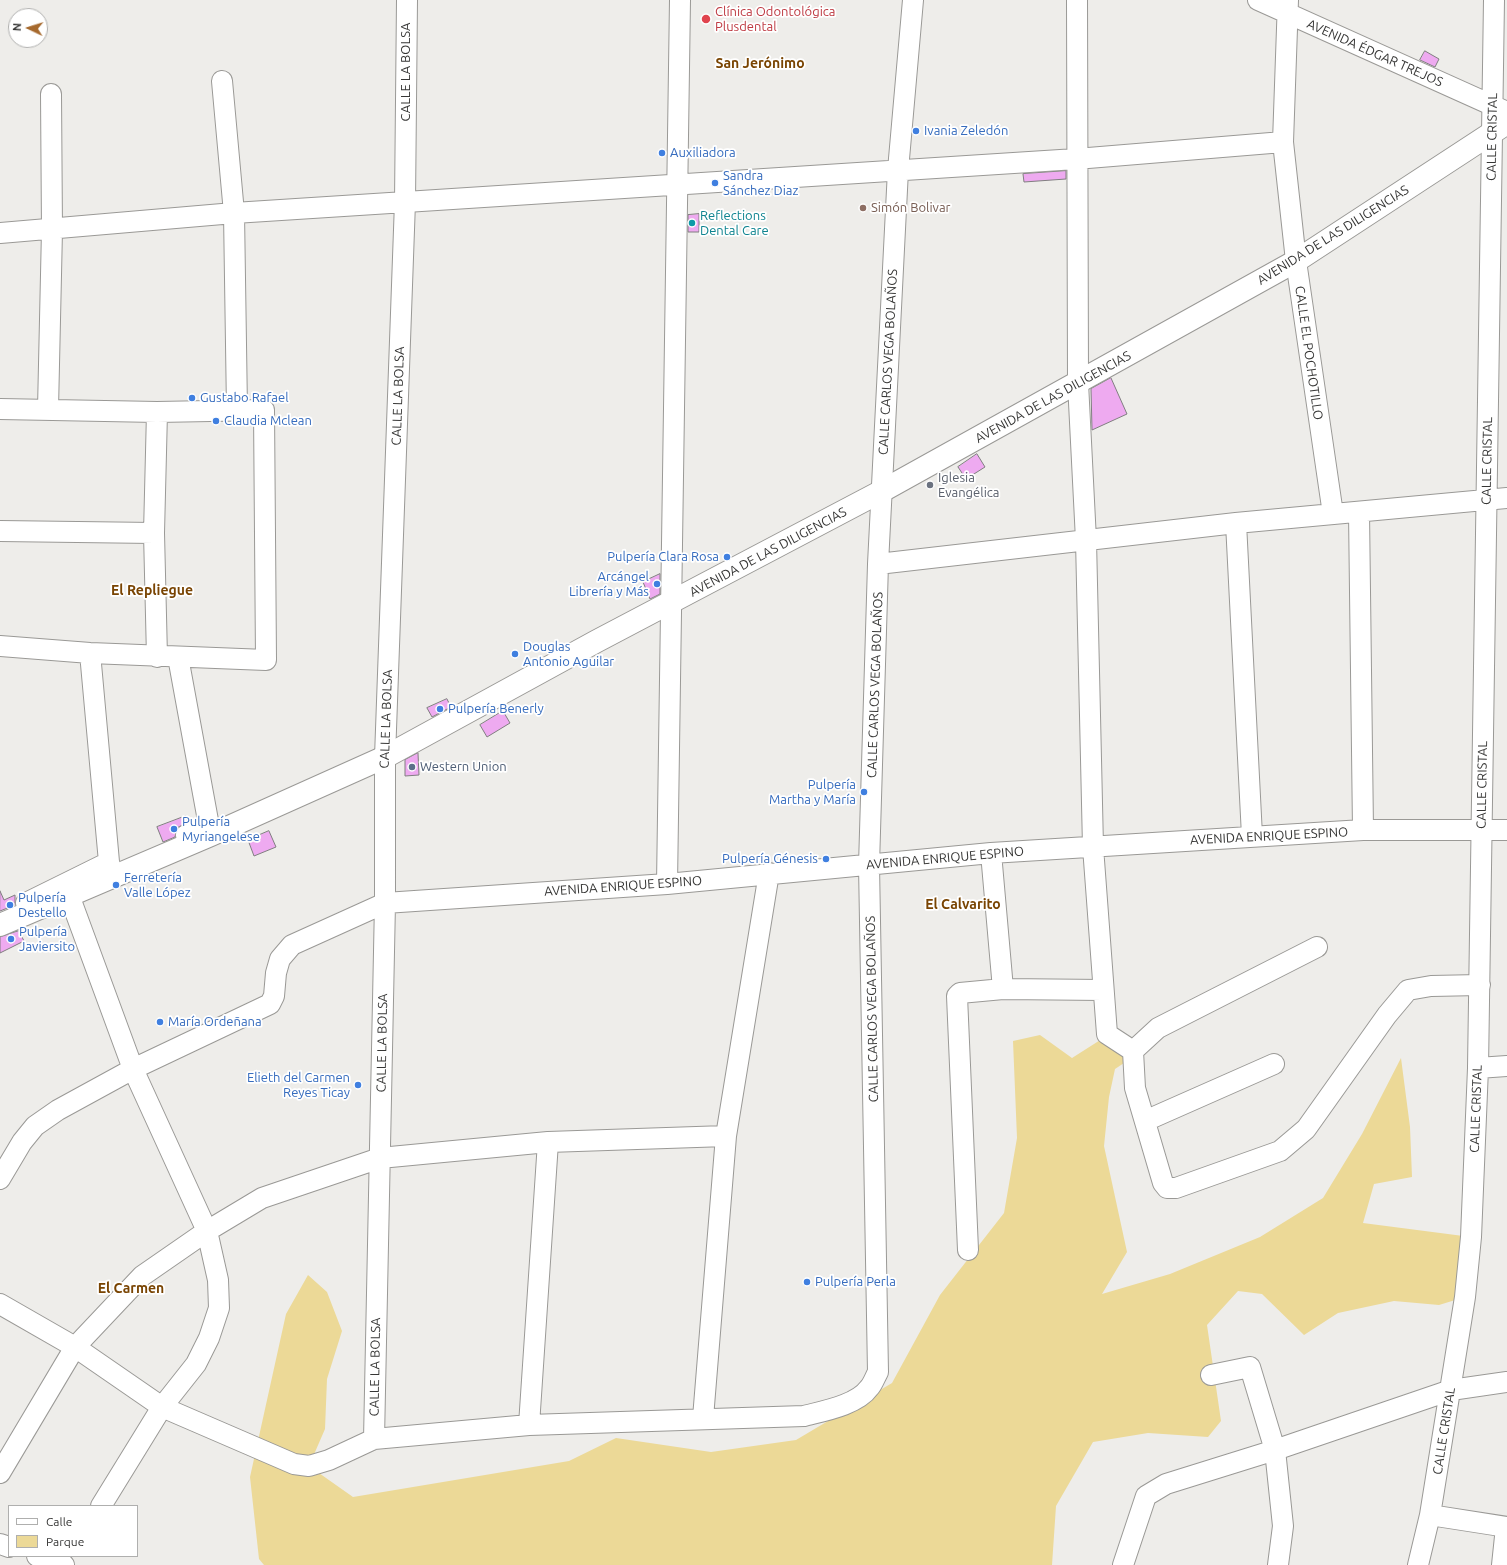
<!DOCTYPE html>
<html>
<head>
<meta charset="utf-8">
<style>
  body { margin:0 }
  #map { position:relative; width:1507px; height:1565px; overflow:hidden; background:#eeedea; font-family:Ubuntu,sans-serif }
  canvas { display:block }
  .legend { position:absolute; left:8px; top:1505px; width:130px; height:52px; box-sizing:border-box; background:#fff; border:1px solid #afafae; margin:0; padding:5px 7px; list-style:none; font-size:12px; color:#363635 }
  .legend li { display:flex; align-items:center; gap:8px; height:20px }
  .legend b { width:20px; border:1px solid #afafae }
  .north { position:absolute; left:8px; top:8px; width:40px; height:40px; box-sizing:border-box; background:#fff; border:1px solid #afafae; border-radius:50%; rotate:274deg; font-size:11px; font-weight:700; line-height:16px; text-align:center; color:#363635 }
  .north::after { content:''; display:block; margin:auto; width:14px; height:18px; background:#a6692d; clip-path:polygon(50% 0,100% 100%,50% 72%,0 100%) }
</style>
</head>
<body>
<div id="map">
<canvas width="1507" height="1565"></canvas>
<ul class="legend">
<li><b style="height:5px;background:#fff"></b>Calle</li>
<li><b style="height:11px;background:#ecd997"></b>Parque</li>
</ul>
<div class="north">N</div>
</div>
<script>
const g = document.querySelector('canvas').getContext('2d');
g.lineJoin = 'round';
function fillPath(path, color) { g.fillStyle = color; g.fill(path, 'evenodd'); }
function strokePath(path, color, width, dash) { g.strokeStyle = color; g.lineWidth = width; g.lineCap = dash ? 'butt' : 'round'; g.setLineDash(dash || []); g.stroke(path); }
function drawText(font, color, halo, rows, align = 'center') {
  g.font = font + ' Ubuntu,sans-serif'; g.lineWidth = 3.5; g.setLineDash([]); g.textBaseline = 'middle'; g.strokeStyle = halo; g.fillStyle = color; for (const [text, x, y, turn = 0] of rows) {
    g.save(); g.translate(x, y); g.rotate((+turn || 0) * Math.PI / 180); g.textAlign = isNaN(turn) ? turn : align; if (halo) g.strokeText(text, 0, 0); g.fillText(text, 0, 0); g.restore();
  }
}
const green = new Path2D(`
  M1040 1035 1072 1058 1105 1037 1130 1059 1115 1069 1109 1097 1104 1146 1127 1252 1102 1294 1170 1274 1260 1237 1323 1198 1362 1134 1401 1058 1410 1127 1412 1177 1374 1184 1363 1223 1471 1237 1465 1297 1439 1305 1394 1301 1338 1313 1304 1335 1262 1294 1238 1291 1207 1325 1221 1421 1208 1437 1148 1433 1093 1442 1056 1506 1052 1565H264L259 1559 250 1477 286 1314 308 1275 327 1292 342 1331 327 1379 325 1429 309 1466 353 1497 569 1461 616 1438 711 1452 796 1440 892 1383 940 1295 1004 1213 1017 1138 1013 1041Z`);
const building = new Path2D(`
  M1425 51 1439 59 1435 67 1420 60Z
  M1066 171V179L1024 182 1023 174Z
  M699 214V232H688V215Z
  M1111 378 1127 414 1092 430 1091 389Z
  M977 454 985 467 966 479 958 467Z
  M660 574V594L650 599 643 582Z
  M447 699 451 707 432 717 427 708Z
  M503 711 510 723 487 737 480 725Z
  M418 753 419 775 405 776V760Z
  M186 816 188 822 177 828 175 837 163 842 157 827Z
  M269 831 276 847 254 856 248 840Z
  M0 891 4 900 15 895V905L0 911Z
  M19 931 24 941 0 953V937Z`);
const minor = new Path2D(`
  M1077 0 1078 383 1086 540 1093 847 1107 1034 1133 1051 1135 1088 1163 1183 1167 1188H1176L1280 1151 1306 1129 1387 1015 1408 990 1431 986 1480 985
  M1258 0 1507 112
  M1288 0 1283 142 1296 261 1333 514
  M222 81 234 213 237 410
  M0 233 234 213 1076 159 1283 142
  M0 409 157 412 264 410 266 660 90 653 0 646
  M48 409 52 230 51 94
  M157 412 154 533 157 657
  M1359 512 1363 830
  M1236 523 1252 836
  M0 531 154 533
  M878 564 1236 523 1507 498
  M90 653 109 862 113 876
  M178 657 209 826 186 835
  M991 853 1003 989
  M667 884 680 0
  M69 895 133 1069 207 1231 218 1280 219 1308 209 1338 196 1364 162 1407 101 1506
  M26 903 109 862
  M1133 1051 1158 1028 1317 947
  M1478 1068 1507 1066
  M1145 1121 1274 1064
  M0 1179 22 1142 35 1126 58 1110 133 1069 270 1004 274 996 276 973 280 959 292 945 385 903 667 884 991 853 1363 830H1507
  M968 1250 957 996 960 993 1003 989 1103 990
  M0 1304 75 1347 162 1407 294 1464 309 1466 329 1460 374 1439 529 1425 804 1416C823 1411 857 1405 869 1388 873 1384 875 1377 878 1372L869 865 878 564 898 170 913 0
  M1211 1375 1250 1367 1275 1450 1283 1526 1278 1565
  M703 1418 726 1136 769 873
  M529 1425 548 1142
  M374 1439 385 903V757L405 202 407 0
  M0 1473 75 1347 142 1276 207 1231 262 1198 380 1158 548 1142 726 1136
  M1430 1515 1507 1527
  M0 1544 9 1547
  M37 1556 64 1565
  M1123 1565 1146 1496 1166 1484 1275 1450 1451 1390 1507 1382
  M1418 1565 1430 1515 1465 1297 1471 1237 1478 1068 1494 0
  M1502 1565 1506 1527`);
const tertiary = new Path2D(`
  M0 925 211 835 385 757 597 641 882 491 1296 261 1507 123`);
const markers = [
  [706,19,5,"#e0444e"],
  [916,131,4,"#3f7fe0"],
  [662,153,4,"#3f7fe0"],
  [715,183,4,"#3f7fe0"],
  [863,208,4,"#8d6e63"],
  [692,223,4,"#0f9aa8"],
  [192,398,4,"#3f7fe0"],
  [216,421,4,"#3f7fe0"],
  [930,485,4,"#6b7280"],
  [727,557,4,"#3f7fe0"],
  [657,584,4,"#3f7fe0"],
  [515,654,4,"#3f7fe0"],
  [440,709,4,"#3f7fe0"],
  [412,767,4,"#5c6f8a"],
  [864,792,4,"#3f7fe0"],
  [174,829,4,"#3f7fe0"],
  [826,859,4,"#3f7fe0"],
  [116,885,4,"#3f7fe0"],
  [10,905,4,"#3f7fe0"],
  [11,939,4,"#3f7fe0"],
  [160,1022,4,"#3f7fe0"],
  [358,1085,4,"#3f7fe0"],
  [807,1282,4,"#3f7fe0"]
];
const healthNames = [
  ["Clínica Odontológica",715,12],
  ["Plusdental",715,27]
];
const streetNames = [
  ["AVENIDA ÉDGAR TREJOS",1375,53,24],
  ["CALLE LA BOLSA",406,72,-90],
  ["CALLE CRISTAL",1492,137,-89],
  ["AVENIDA DE LAS DILIGENCIAS",1333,235,-32],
  ["CALLE EL POCHOTILLO",1309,353,82],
  ["CALLE CARLOS VEGA BOLAÑOS",888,362,-87],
  ["CALLE LA BOLSA",398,396,-88],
  ["AVENIDA DE LAS DILIGENCIAS",1053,397,-29],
  ["CALLE CRISTAL",1487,461,-89],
  ["AVENIDA DE LAS DILIGENCIAS",768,552,-28],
  ["CALLE CARLOS VEGA BOLAÑOS",875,685,-88],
  ["CALLE LA BOLSA",386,719,-88],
  ["CALLE CRISTAL",1482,785,-89],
  ["AVENIDA ENRIQUE ESPINO",1269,836,-3],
  ["AVENIDA ENRIQUE ESPINO",945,858,-5],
  ["AVENIDA ENRIQUE ESPINO",623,886,-4],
  ["CALLE CARLOS VEGA BOLAÑOS",872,1009,-91],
  ["CALLE LA BOLSA",382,1043,-89],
  ["CALLE CRISTAL",1476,1109,-88],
  ["CALLE LA BOLSA",375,1367,-89],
  ["CALLE CRISTAL",1444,1431,-81]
];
const shopNames = [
  ["Ivania Zeledón",924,131],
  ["Auxiliadora",670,153],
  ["Sandra",723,176],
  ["Sánchez Diaz",723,191],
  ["Gustabo Rafael",200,398],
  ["Claudia Mclean",224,421],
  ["Pulpería Clara Rosa",719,557,"right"],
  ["Arcángel",649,577,"right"],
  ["Librería y Más",649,592,"right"],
  ["Douglas",523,647],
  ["Antonio Aguilar",523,662],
  ["Pulpería Benerly",448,709],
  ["Pulpería",856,785,"right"],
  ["Martha y María",856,800,"right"],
  ["Pulpería",182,822],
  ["Myriangelese",182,837],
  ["Pulpería Génesis",818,859,"right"],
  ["Ferretería",124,878],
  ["Valle López",124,893],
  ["Pulpería",18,898],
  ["Destello",18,913],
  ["Pulpería",19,932],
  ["Javiersito",19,947],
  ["María Ordeñana",168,1022],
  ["Elieth del Carmen",350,1078,"right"],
  ["Reyes Ticay",350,1093,"right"],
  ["Pulpería Perla",815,1282]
];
const educationNames = [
  ["Simón Bolivar",871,208]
];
const cultureNames = [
  ["Reflections",700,216],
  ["Dental Care",700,231]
];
const worshipNames = [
  ["Iglesia",938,478],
  ["Evangélica",938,493]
];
const serviceNames = [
  ["Western Union",420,767]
];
const neighbourhoodNames = [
  ["San Jerónimo",760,63],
  ["El Repliegue",152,590],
  ["El Calvarito",963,904],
  ["El Carmen",131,1288]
];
fillPath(green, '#ecd997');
fillPath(building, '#eeaaf0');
strokePath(building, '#807e80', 1);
strokePath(minor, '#9a9996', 22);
strokePath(tertiary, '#9a9996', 24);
strokePath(minor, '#fff', 20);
strokePath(tertiary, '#fff', 22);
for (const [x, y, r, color] of markers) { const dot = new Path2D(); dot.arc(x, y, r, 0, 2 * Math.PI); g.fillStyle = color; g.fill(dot); strokePath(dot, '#fff', 1.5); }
drawText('13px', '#be3a42', '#fff', healthNames, 'left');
drawText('13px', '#363635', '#fff', streetNames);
drawText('13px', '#366cbe', '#fff', shopNames, 'left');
drawText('13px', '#785e54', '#fff', educationNames, 'left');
drawText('13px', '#0d838f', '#fff', cultureNames, 'left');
drawText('13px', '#5b616d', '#fff', worshipNames, 'left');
drawText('13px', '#4e5e75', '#fff', serviceNames, 'left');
drawText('bold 14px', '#794402', '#fff', neighbourhoodNames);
</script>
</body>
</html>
